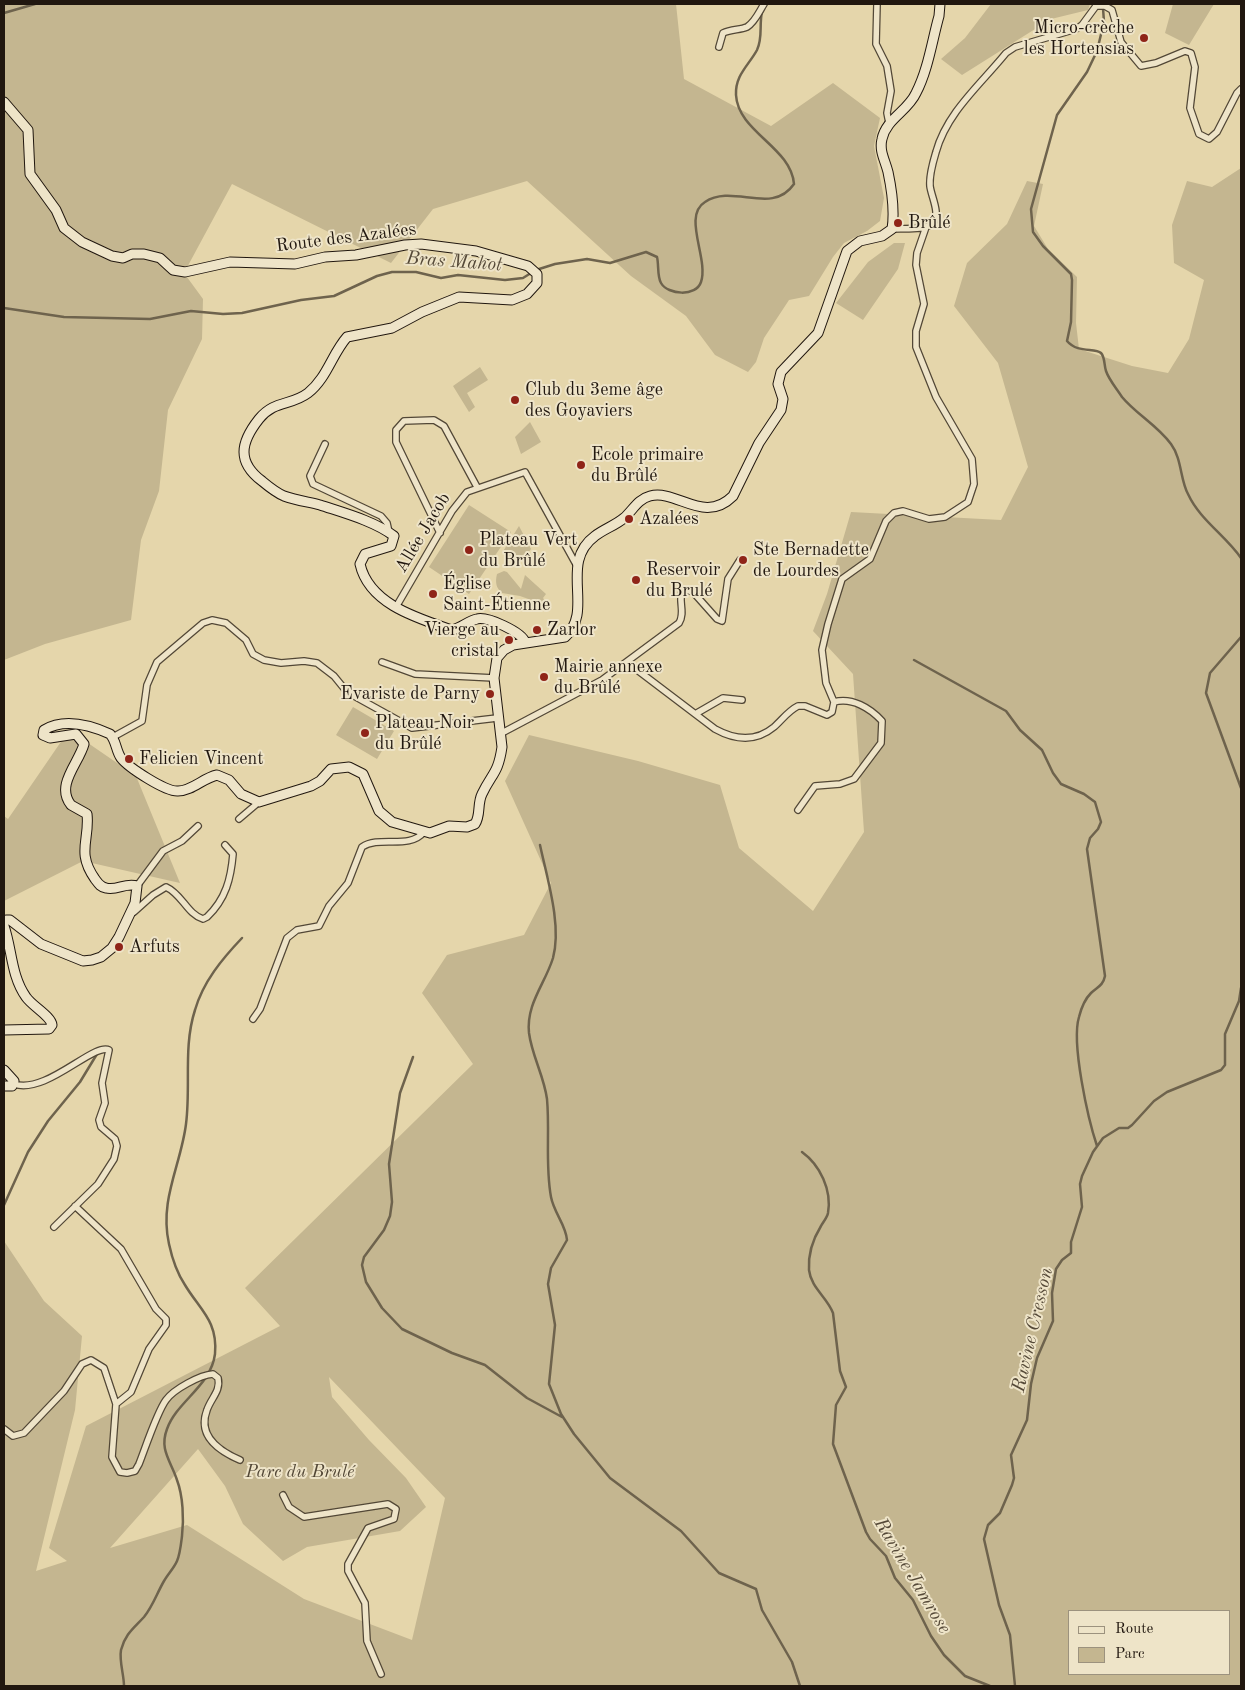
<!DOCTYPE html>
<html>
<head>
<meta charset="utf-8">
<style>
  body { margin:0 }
  #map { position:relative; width:1245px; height:1690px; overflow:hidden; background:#e5d6ab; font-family:"Old Standard TT",serif }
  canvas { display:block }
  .frame { position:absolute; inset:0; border:5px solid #21170f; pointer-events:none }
  .legend { position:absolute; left:1068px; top:1610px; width:162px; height:65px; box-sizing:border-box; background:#eee4c8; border:1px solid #9c927e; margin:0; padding:6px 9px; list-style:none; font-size:15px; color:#21170f }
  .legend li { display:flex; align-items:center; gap:10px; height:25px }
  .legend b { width:25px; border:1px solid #9c927e }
</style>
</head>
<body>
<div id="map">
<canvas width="1245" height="1690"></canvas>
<div class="frame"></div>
<ul class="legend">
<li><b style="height:6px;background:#eee4c8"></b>Route</li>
<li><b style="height:14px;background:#c4b690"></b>Parc</li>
</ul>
</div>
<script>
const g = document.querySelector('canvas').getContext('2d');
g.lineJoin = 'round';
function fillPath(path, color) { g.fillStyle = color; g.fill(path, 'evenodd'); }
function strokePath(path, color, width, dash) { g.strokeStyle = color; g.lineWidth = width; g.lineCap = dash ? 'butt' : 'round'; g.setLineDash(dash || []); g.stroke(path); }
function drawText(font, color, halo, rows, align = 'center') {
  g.font = font + ' "Old Standard TT",serif'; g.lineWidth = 4; g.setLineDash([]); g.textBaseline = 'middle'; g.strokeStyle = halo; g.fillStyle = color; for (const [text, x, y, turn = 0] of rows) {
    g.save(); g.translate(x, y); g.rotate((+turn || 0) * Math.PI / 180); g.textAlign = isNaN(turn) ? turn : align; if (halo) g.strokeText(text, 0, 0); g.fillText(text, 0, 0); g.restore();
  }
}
const green = new Path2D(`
  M4 4H676L684 79 771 126 833 83 880 118 874 146 884 198 880 221 867 231 844 243 833 257 809 296 789 300 764 338 756 362 748 372 715 355 686 316 631 276 527 181 433 209 391 263 232 184 184 273 203 299 202 339 168 410 159 491 141 540 131 620 45 644 4 660Z
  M991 4H1090L1088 10 1051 19 962 75 941 59 965 38Z
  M1173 4H1214L1189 45 1165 33Z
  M1241 168V1686H4V1241L44 1301 82 1336 75 1410 36 1571 67 1561 49 1548 86 1426 280 1326 245 1288 473 1064 422 993 447 955 524 935 551 883 505 781 529 735 638 761 720 785 739 848 813 911 864 832 853 674 813 631 827 594 851 512 1001 520 1028 467 998 363 954 306 967 263 1007 224 1027 181 1043 184 1034 226 1048 249 1077 277 1076 323 1079 349 1132 366 1168 373 1189 339 1204 280 1174 263 1172 225 1187 181 1212 187ZM329 1377 445 1498 412 1640 304 1599 187 1525 110 1548 198 1449 225 1486 243 1524 283 1561 307 1547 400 1531 426 1507 406 1478 369 1440 332 1397ZM1069 1611H1229V1674H1069Z
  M894 243H905L898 269 863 320 836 303 868 262Z
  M480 367 488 380 467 393 475 407 469 412 453 386Z
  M530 422 541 442 521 454 515 437Z
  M469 505 511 532 469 594 429 567Z
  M519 526 531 549 519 564 502 553Z
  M504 571 507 572 521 589 525 575 546 594 543 598 546 602 545 605 520 596 502 593C496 588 495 582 497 574Z
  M353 707 394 731 377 759 336 735Z
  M69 730 136 776 180 883 83 861 4 901V816L8 819Z`);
const stream = new Path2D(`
  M1103 8 1104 22 1097 51 1087 72 1057 115 1031 209 1033 232 1043 246 1071 274 1072 280 1071 322 1067 341C1078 354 1095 347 1101 353 1105 357 1104 365 1106 371 1109 380 1117 389 1122 397 1136 414 1157 425 1171 444 1182 459 1180 479 1188 494 1200 520 1225 535 1241 558
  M4 13 35 4
  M536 270 555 264 587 259 610 263 646 252 657 257C659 265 657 276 661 283 668 295 696 297 701 282 709 259 682 216 705 202 733 183 772 216 794 184 791 147 738 132 736 95 735 75 749 65 757 50 763 38 759 24 762 12
  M4 308 64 317 150 319 191 311 223 314 242 313 301 300 334 296 377 276 392 272H416L441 278 458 275 505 280 523 278 531 273
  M1241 637 1210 673 1206 693 1241 788
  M914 660 1006 711 1020 730 1042 750 1053 773 1061 784 1084 794 1095 802 1101 822 1098 829 1090 838 1087 849 1105 976C1103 986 1097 987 1091 993 1085 999 1081 1009 1079 1017 1071 1043 1088 1119 1097 1146
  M540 845C547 878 562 925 553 958 545 984 526 1004 529 1033 532 1056 544 1076 547 1099 550 1132 545 1165 551 1197 554 1213 566 1225 567 1240L551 1268 548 1284 555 1325 549 1384 561 1414 574 1434 610 1478 681 1531 719 1573 756 1589 762 1610 792 1662 800 1686
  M413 1057 400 1093 389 1164 392 1202 390 1216 384 1230 364 1257 362 1265 366 1282 382 1308 402 1329 452 1353 485 1365 527 1398 562 1417
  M802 1152C820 1165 832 1190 828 1213 827 1218 823 1222 821 1226 813 1239 808 1255 809 1270 811 1288 827 1297 833 1313L840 1371 846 1387 836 1405 833 1444 866 1532 870 1539 886 1556 895 1578 913 1600 931 1636 944 1655 965 1676 990 1686
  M4 1205 28 1152 48 1121 80 1082 97 1054
  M124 1686C124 1675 119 1661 121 1650 125 1634 134 1628 144 1617 153 1606 157 1593 164 1581 168 1574 174 1568 177 1561 180 1554 181 1544 182 1536 184 1519 183 1496 177 1480 171 1461 159 1450 167 1429 177 1401 211 1386 215 1354 218 1321 200 1310 185 1285 177 1273 172 1258 169 1244 159 1200 181 1165 186 1124 191 1086 183 1047 195 1010 203 982 222 959 242 938
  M1015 1686 1010 1635 999 1605 984 1539 988 1525 1000 1513 1012 1485 1014 1478 1011 1455 1027 1420 1031 1384 1037 1358 1053 1321 1052 1293 1056 1269 1062 1260 1071 1253V1242L1082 1207 1080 1184 1082 1176 1093 1152 1103 1138 1119 1128H1128L1132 1125 1154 1101 1167 1092 1221 1070 1225 1065V1034L1239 1001 1241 988`);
const street = new Path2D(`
  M877 4 876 44 887 66 891 91 887 113 889 123
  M719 47 723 33C731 29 740 30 747 27 755 22 759 12 764 4
  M892 229C902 228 926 231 933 223 941 214 931 196 930 186 929 175 933 162 936 152 947 112 981 84 1006 53L1015 47 1076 29 1082 25 1096 6H1105L1112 10 1121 42 1141 66 1156 63 1185 51 1191 53 1195 67 1190 108 1199 134 1209 139 1217 132 1237 93 1241 89
  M325 444 310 476 313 484 381 516 387 523 389 532
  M440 533 396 442V430L404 421 434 420 444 426 477 487
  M396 607 452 511 467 492 525 472 577 566
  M382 662 415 674 494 678
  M628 663 715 729C735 740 756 742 774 727 782 720 788 711 798 706H805L827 715 832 712 834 702 826 683 822 650 828 624 842 579 870 559 886 521 894 513 903 511 929 519 945 517 968 502 974 484 972 459 936 397 916 347V331L924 304 916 265 917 253 926 227
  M697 713 723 698 742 700
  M500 734 602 680 679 623C686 612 677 599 683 589L693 592 717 619 722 621 728 579 740 560
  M113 737 142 721 147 685 157 662 203 623 212 620 226 623 246 640 253 654 264 660 281 663 304 661 317 663 334 676 347 692 412 728 497 718
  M798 810 815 786 840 784 854 779 881 743 882 721C870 708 852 697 834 702
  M239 819 259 802
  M137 886 163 851 182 841 198 826
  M134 912 153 895 166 887C182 894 187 914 203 919L207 917C226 899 231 878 233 854L225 845
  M253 1019 260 1009 287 938 297 930 319 926 329 906 348 883 362 847C380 835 409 850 424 832
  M14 1084C46 1095 94 1042 109 1050L102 1083 105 1103 99 1120 101 1127 115 1139 117 1146 114 1159 98 1184 54 1227
  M75 1206 121 1249 156 1309 166 1319V1325L149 1349 131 1392 116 1404
  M4 1429 13 1436 24 1433 64 1391 82 1364 91 1360 104 1368 116 1404 112 1457 120 1472 127 1473 135 1471 139 1464C145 1449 157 1412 166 1400 174 1389 200 1375 213 1374L218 1378C221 1391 211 1398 207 1410 197 1436 219 1451 240 1460
  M283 1495 289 1507 304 1517 388 1504 396 1509 394 1519 368 1528 348 1564V1571L365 1603 367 1641 381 1674`);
const secondary = new Path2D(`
  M4 102 28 130 30 174 56 210 64 228 82 242 112 256 123 258 132 254H144L160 258 173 270 185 272 230 262 295 264 325 257 356 255 405 245 421 244 476 251 528 266 537 274V283L527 294 512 300 459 297 422 312 392 328 347 337C332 354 327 378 308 393 291 406 274 400 259 419 240 443 237 462 262 481 268 486 275 492 284 496 295 500 308 502 320 505 344 513 374 521 394 536L391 546 365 554 360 564C369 604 417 618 452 630 461 628 468 621 477 619 487 616 522 632 525 642
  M4 923 6 920H10L41 944 83 961 92 960 101 957 112 948 119 937 135 903 137 886C126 882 117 891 106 888 100 887 98 883 95 879 76 852 90 840 87 814L71 805C55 785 79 763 84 744L76 734 50 738 43 735 44 730C64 718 90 725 110 734 116 740 116 751 121 758 129 768 166 792 178 791 192 791 203 778 217 775L229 780 241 794 259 802 311 786 320 781 331 769 349 767 363 774 379 811 392 822 430 833 449 826 467 827 475 824C481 815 477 804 482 794 492 773 498 774 502 747L494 678 497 658 504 650 513 645 565 637C595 611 558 563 595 536 604 529 616 525 624 518 633 510 638 499 650 496 677 489 704 525 733 496L759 443 781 410 783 399 778 384 781 372 818 333 847 251 860 241 882 236 892 229C895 210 892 191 888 172 885 160 879 151 882 139 886 119 908 111 916 93 928 70 932 41 939 16L940 4
  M4 926C12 949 11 976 26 997 32 1006 51 1016 52 1025L49 1029 4 1030
  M4 1070 14 1081 12 1086H4`);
const markers = [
  [1144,38,5,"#8f2418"],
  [898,223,5,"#8f2418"],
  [515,400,5,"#8f2418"],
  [581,465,5,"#8f2418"],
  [629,519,5,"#8f2418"],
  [469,550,5,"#8f2418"],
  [743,560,5,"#8f2418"],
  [636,580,5,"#8f2418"],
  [433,594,5,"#8f2418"],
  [537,630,5,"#8f2418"],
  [509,640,5,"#8f2418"],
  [544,677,5,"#8f2418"],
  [490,694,5,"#8f2418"],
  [365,733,5,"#8f2418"],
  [129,759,5,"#8f2418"],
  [119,947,5,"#8f2418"]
];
const poiNames = [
  ["Micro-crèche",1134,28,"right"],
  ["les Hortensias",1134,49,"right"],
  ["Brûlé",908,223],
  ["Club du 3eme âge",525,390],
  ["des Goyaviers",525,411],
  ["Ecole primaire",591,455],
  ["du Brûlé",591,476],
  ["Azalées",639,519],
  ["Plateau Vert",479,540],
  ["du Brûlé",479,561],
  ["Ste Bernadette",753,550],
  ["de Lourdes",753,571],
  ["Reservoir",646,570],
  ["du Brulé",646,591],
  ["Église",443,584],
  ["Saint-Étienne",443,605],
  ["Vierge au",499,630,"right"],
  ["cristal",499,651,"right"],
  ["Zarlor",547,630],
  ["Mairie annexe",554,667],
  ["du Brûlé",554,688],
  ["Evariste de Parny",480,694,"right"],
  ["Plateau Noir",375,723],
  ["du Brûlé",375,744],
  ["Felicien Vincent",139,759],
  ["Arfuts",129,947]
];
const streetNames = [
  ["Route des Azalées",346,238,-7],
  ["Allée Jacob",423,533,-59]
];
const parkNames = [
  ["Parc du Brulé",300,1472]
];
const waterNames = [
  ["Bras Mahot",454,262,4],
  ["Ravine Cresson",1033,1330,-77],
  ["Ravine Jamrose",912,1576,59]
];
fillPath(green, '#c4b690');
strokePath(stream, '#6e634d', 2.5);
strokePath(street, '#524736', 8);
strokePath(secondary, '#21170f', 11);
strokePath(street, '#eee4c8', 5.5);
strokePath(secondary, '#eee4c8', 9);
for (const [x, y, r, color] of markers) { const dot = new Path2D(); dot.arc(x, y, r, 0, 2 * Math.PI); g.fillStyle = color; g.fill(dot); strokePath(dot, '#eee4c8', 2); }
drawText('18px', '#21170f', '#eee4c8', poiNames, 'left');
drawText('18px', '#21170f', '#eee4c8', streetNames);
drawText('italic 18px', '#524736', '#eee4c8', parkNames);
drawText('italic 19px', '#554938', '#eee4c8', waterNames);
</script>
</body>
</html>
